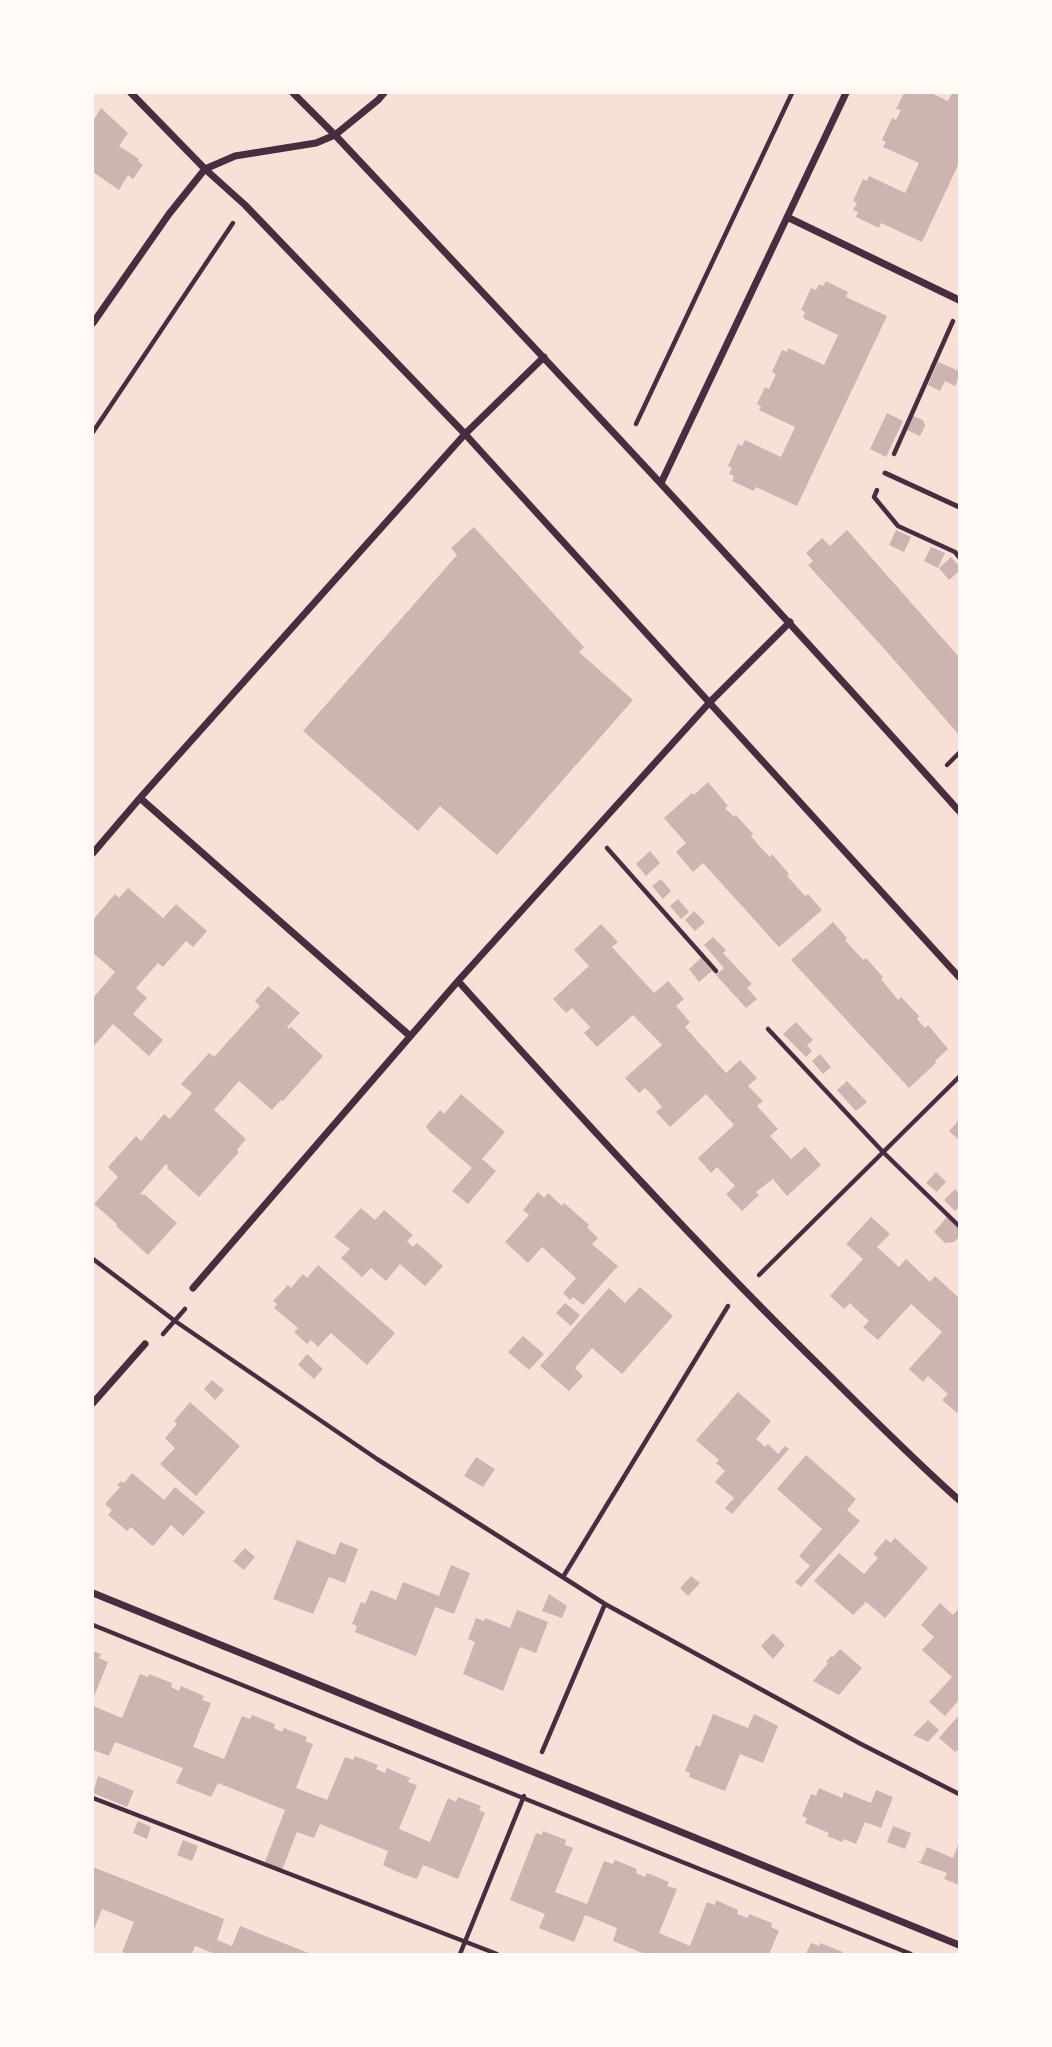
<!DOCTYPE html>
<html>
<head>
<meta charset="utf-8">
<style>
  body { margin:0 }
  #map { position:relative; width:1052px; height:2047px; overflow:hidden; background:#f7e1d7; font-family:Raleway,sans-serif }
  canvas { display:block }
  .frame { position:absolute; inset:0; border:94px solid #fffaf5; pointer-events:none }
</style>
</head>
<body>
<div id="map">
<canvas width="1052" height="2047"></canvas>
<div class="frame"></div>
</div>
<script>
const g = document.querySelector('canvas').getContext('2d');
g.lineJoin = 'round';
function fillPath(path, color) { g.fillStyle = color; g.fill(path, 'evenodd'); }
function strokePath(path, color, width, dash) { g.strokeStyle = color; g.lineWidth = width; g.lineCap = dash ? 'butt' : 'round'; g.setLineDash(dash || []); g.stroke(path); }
const building = new Path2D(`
  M904 93H931L948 101 952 93H959V163L922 242 881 223 879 228 856 217 858 212 853 210 857 203 853 201 863 179 867 181 869 176 905 193 919 163 883 147 886 142 882 140 892 118 896 120 901 110 896 109Z
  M101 108 128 133 119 146 139 159 138 161 143 165 133 179 128 175 119 190 93 172V121Z
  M826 281 848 292 846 297 887 316 797 506 756 487 754 491 732 481 734 476 729 474 732 468 728 466 738 444 742 446 745 440 781 457 795 427 759 410 761 406 757 404 765 387 769 389 776 374 772 372 782 350 787 352 788 348 824 365 838 335 803 318 805 312 801 310 811 288 816 290 819 284 823 286Z
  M938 362 959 371V377L955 386 945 381 940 391 928 385Z
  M887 413 903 421 886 457 870 449Z
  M913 416 923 420 925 426 920 436 907 430Z
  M474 527 584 647 579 652 633 700 497 855 440 806 418 831 303 731 457 555 451 548Z
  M847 530 959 657V735L887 652 808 565 813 561 806 553 822 538 830 546Z
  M896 530 911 537 904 552 889 545Z
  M931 547 945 553 938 568 924 561Z
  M951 557 959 566V571L949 580 939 568Z
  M708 782 728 806 725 808 734 817 736 815 753 834 751 836 760 847 770 857 772 854 789 874 787 876 805 896 808 894 822 910 779 947 703 863 693 872 676 852 686 843 664 818 692 793 694 795Z
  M650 851 660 863 646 876 636 864Z
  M661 879 671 891 663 899 652 886Z
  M128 888 163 918 176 904 207 931 193 947 186 941 163 967 158 963 136 988 147 998 133 1014 163 1040 149 1056 113 1024 93 1047V998L115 972 93 953V920L115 894 119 898Z
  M678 899 689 912 681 919 670 906Z
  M694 911 705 922 695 931 685 920Z
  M833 922 847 938 845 940 863 960 866 958 883 977 881 979 898 1000 901 997 919 1016 917 1019 925 1028 928 1025 948 1049 935 1061 936 1063 909 1088 791 960Z
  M601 924 618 942 612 947 654 993 668 981 684 999 676 1006 690 1022 685 1027 726 1073 740 1060 757 1078 748 1086 763 1101 757 1106 778 1129 770 1136 791 1159 805 1147 821 1165 787 1196 773 1179 756 1192 759 1195 742 1211 726 1194 735 1186 717 1167 711 1173 698 1158 734 1125 706 1094 670 1127 656 1112 662 1107 654 1097 645 1088 639 1093 625 1078 662 1045 633 1015 597 1047 584 1033 590 1027 572 1008 566 1013 553 999 589 966 574 950Z
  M713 937 726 950 723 953 752 984 747 988 757 999 746 1008 716 975 724 968 704 945Z
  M701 958 712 971 699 982 689 969Z
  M268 986 300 1013 287 1027 289 1029 291 1027 323 1056 283 1101 281 1100 272 1110 239 1081 226 1096 214 1110 246 1139 237 1150 239 1152 199 1197 167 1168 168 1166 166 1164 140 1194 143 1195 144 1194 177 1223 148 1255 116 1226 117 1224 94 1204 118 1177 108 1167 136 1136 141 1141 164 1114 170 1119 192 1093 181 1084 209 1053 214 1057 260 1006 255 1001Z
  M796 1022 813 1040 807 1045 812 1051 806 1057 783 1034Z
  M820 1054 831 1067 823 1074 812 1061Z
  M847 1081 867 1102 856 1111 837 1090Z
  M461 1094 505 1132 482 1159 496 1171 468 1204 452 1191 472 1168 429 1131 426 1126 440 1110 444 1114Z
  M959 1120V1140L949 1131Z
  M936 1172 946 1182 937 1192 926 1183Z
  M955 1189 959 1194V1207L955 1211 944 1200Z
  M538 1192 544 1198 548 1193 562 1206 564 1203 587 1223 589 1225 587 1227 598 1238 592 1244 618 1266 583 1305 573 1297 570 1300 563 1293 576 1278 542 1247 528 1263 505 1242 529 1215 523 1210Z
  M361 1208 375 1220 384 1210 413 1235 407 1241 413 1247 417 1243 443 1266 425 1286 400 1264 386 1281 371 1268 362 1277 341 1258 350 1249 334 1237Z
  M871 1217 890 1234 877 1247 899 1267 906 1259 930 1282 935 1276 959 1298V1411L957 1413 942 1400 948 1394 928 1376 923 1382 909 1369 942 1332 911 1304 878 1340 863 1327 869 1321 859 1312 850 1303 844 1309 830 1296 863 1259 846 1244Z
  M947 1217 959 1229V1237L954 1242 945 1243 934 1232Z
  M318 1265 395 1333 367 1365 331 1333 318 1347 311 1340 307 1344 294 1332 298 1328 274 1308 277 1304 273 1301 288 1285 291 1288 303 1274 307 1278Z
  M640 1287 673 1316 622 1374 592 1348 575 1368 583 1376 569 1391 540 1366 609 1288 625 1303Z
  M565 1303 580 1315 571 1326 556 1313Z
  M523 1336 544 1354 529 1370 508 1352Z
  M307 1354 323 1369 314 1379 298 1365Z
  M212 1380 224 1390 215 1400 204 1389Z
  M738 1392 771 1421 756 1439 765 1447 768 1444 778 1454 785 1446 789 1449 732 1514 725 1508 734 1498 715 1482 725 1471 716 1463 719 1460 696 1440Z
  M190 1402 240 1446 196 1496 160 1464 175 1448 165 1438 177 1424 174 1421Z
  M806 1455 856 1499 847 1510 860 1521 801 1587 795 1582 810 1566 799 1556 822 1529 777 1489Z
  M476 1457 495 1469 483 1487 464 1476Z
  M132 1473 164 1500 175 1487 205 1512 183 1536 171 1525 153 1546 151 1545 131 1527 127 1531 108 1515 112 1510 105 1504 120 1487 117 1485 122 1481 124 1483Z
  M895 1538 928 1568 885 1618 866 1602 853 1615 814 1581 839 1553 864 1574 878 1558 873 1554 886 1539 891 1543Z
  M297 1540 335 1555 340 1542 358 1549 345 1583 329 1577 313 1614 273 1599Z
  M245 1548 255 1557 244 1570 233 1561Z
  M451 1565 470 1573 454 1614 435 1607 416 1656 355 1632 357 1626 352 1624 361 1602 365 1604 371 1590 396 1600 403 1582 439 1596Z
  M691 1576 700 1583 688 1596 680 1588Z
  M549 1594 567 1606 562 1618 542 1611Z
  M940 1603 953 1615 959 1608V1700L945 1716 929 1702 952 1677 922 1650 934 1637 921 1625Z
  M517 1610 548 1622 536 1653 520 1647 503 1691 463 1674 475 1642 468 1639 476 1618 484 1621 485 1618 510 1628Z
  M773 1633 785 1645 773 1659 761 1646Z
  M840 1649 862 1668 839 1695 813 1681 828 1663 826 1662 831 1656 833 1657Z
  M93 1651 101 1654 99 1658 108 1662 93 1699Z
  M140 1674 148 1677 149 1674 172 1683 171 1687 179 1691 181 1686 204 1696 202 1700 211 1703 193 1747 224 1759 242 1716 250 1719 252 1715 275 1724 274 1728 282 1732 284 1728 307 1737 305 1741 313 1744 296 1788 327 1800 345 1757 353 1760 355 1756 378 1765 376 1769 385 1773 387 1768 410 1778 408 1782 417 1785 399 1829 430 1842 448 1798 456 1802 458 1797 481 1806 479 1810 485 1813 458 1879 423 1865 417 1879 400 1873 383 1865 388 1851 320 1824 314 1838 297 1832 282 1870 265 1862 285 1810 218 1783 211 1797 176 1783 183 1768 115 1742 109 1756 93 1750V1706L122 1718Z
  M713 1714 748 1728 754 1714 778 1726 763 1763 740 1754 725 1791 689 1777 690 1773 685 1771 696 1745 700 1747Z
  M959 1715V1751L957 1750 955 1752 939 1738Z
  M928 1720 939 1730 928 1742 913 1735Z
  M98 1776 134 1791 127 1807 93 1793Z
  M819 1788 842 1798 844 1792 871 1803 876 1790 893 1797 881 1828 865 1822 856 1844 844 1839 842 1842 827 1836 829 1833 805 1823 807 1818 802 1816 811 1794 816 1796Z
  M138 1821 151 1827 147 1839 133 1833Z
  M893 1826 911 1833 905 1849 887 1842Z
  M543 1831 566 1840 565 1845 573 1848 555 1892 587 1904 604 1861 613 1864 615 1860 637 1869 636 1873 645 1877 647 1873 669 1882 667 1886 677 1889 659 1933 690 1946 707 1902 715 1905 716 1900 738 1910 737 1914 748 1918 749 1914 772 1923 771 1927 779 1931 769 1954H645L613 1941 617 1928 585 1915 574 1942 539 1928 545 1914 510 1900 536 1833 542 1835Z
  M183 1840 198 1846 192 1861 177 1855Z
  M959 1842V1885L944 1879 947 1873 917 1862 921 1861 927 1847 953 1858Z
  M93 1867 224 1919 217 1940 232 1946 240 1926 311 1954H215L195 1946 192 1954H127L122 1952 134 1922 102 1909 93 1932Z
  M811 1943 819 1946 820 1943 843 1952 842 1954H806Z`);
const path = new Path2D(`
  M636 424 792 93
  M93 432 233 223
  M894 454 953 321
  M877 490 874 497 898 526 955 552 959 557
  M947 765 959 753
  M607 848 716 971
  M768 1029 883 1152 959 1226
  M93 1259 175 1321 377 1459 605 1604 859 1743 959 1794
  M759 1275 959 1077
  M163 1334 185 1309
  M563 1577 728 1306
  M93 1625 911 1954
  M542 1752 605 1604
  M93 1798 497 1954
  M460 1954 524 1796`);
const service = new Path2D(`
  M885 473 959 507`);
const minor = new Path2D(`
  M131 93 205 169 245 205 465 434 959 977
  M293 93 335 135C545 359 755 582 959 811
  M787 217 959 300
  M93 323 169 214 205 169 235 156 316 143 335 135 378 100 384 93
  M661 483 846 93
  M140 798 410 1036
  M93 853 140 798 465 434 544 357
  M458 981C579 1115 700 1249 829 1375 872 1418 914 1460 959 1500
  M193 1288 458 981 709 703 790 622
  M93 1403 145 1344
  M93 1593 959 1945`);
fillPath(building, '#ccb4b1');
strokePath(path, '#4a2c40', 4.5);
strokePath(service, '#4a2c40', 5);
strokePath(minor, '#4a2c40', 7);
</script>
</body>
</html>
